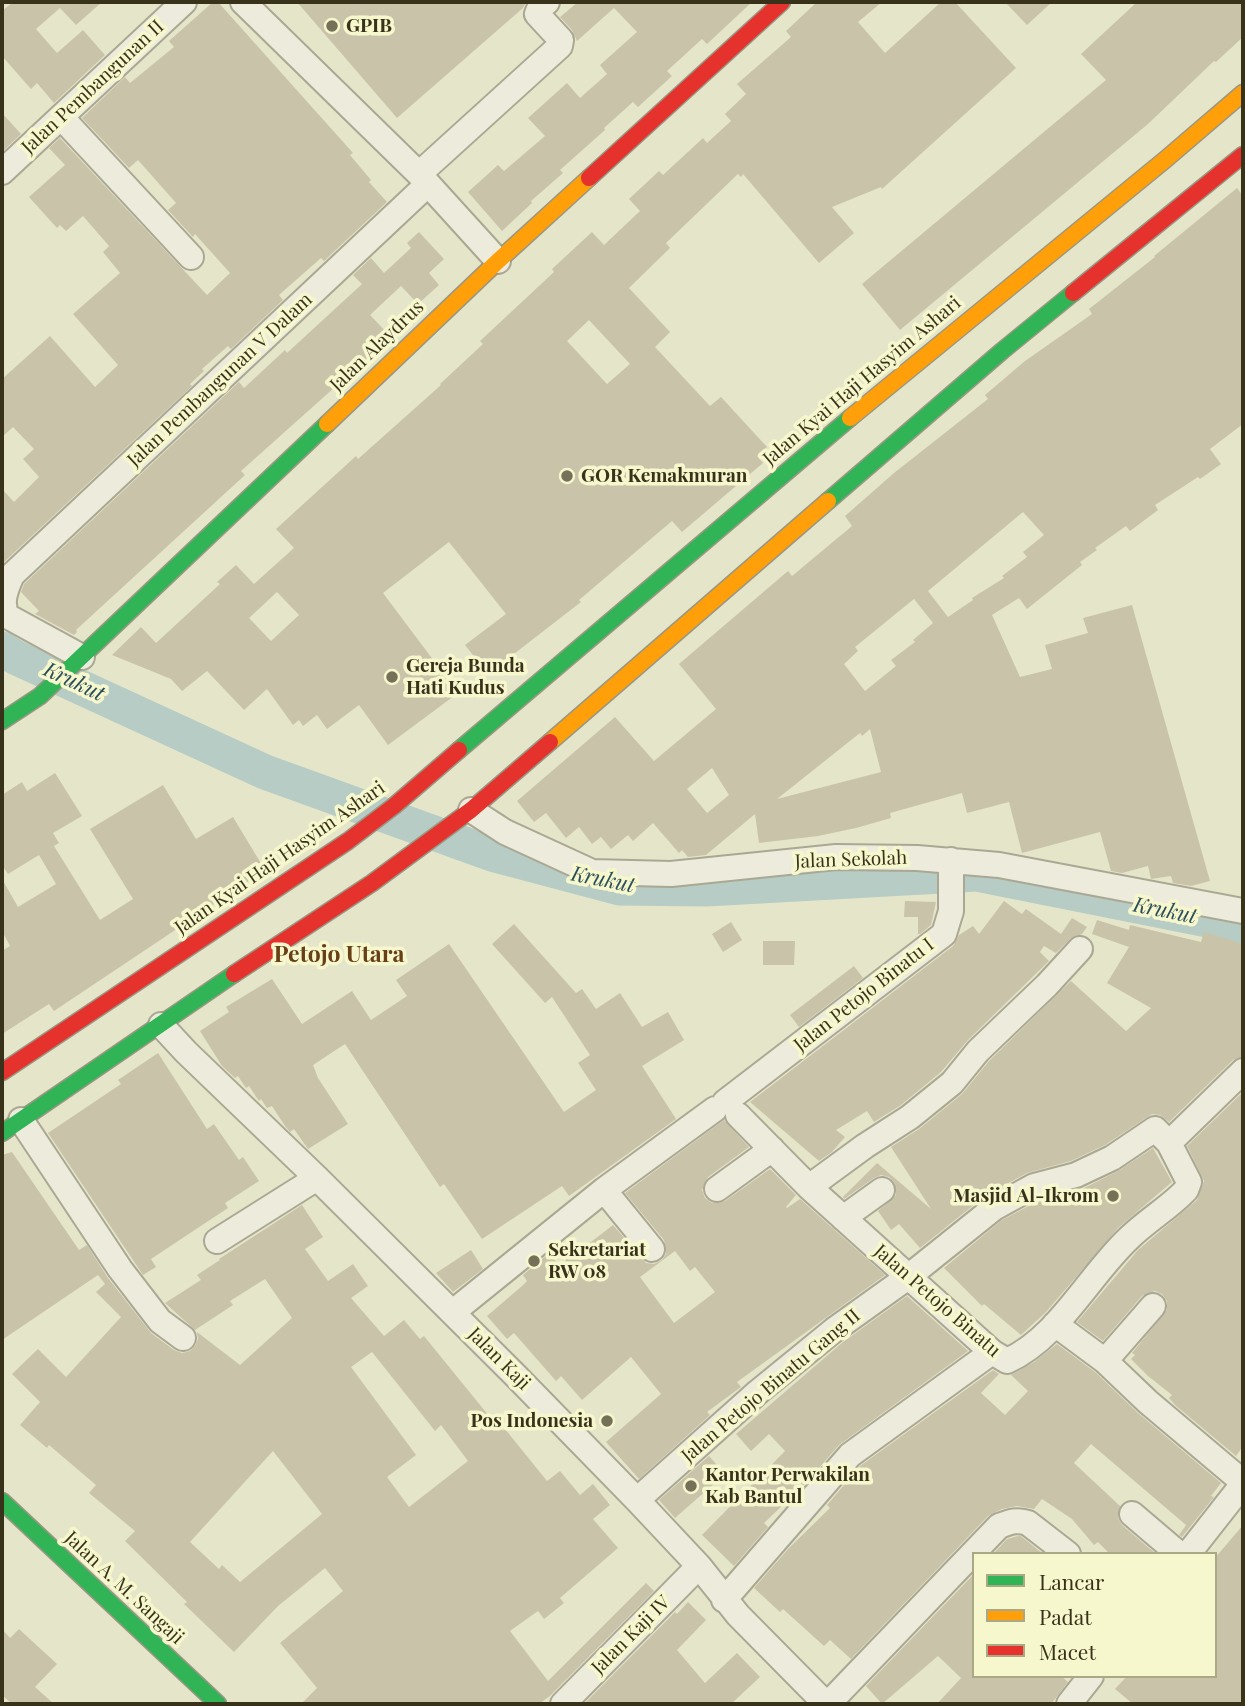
<!DOCTYPE html>
<html>
<head>
<meta charset="utf-8">
<style>
  body { margin:0 }
  #map { position:relative; width:1245px; height:1706px; overflow:hidden; background:#e5e5c9; font-family:"Playfair Display",serif }
  canvas { display:block }
  .frame { position:absolute; inset:0; border:4px solid #38321b; pointer-events:none }
  .legend { position:absolute; left:972px; top:1552px; width:245px; height:126px; box-sizing:border-box; background:#f7f7ce; border:2px solid #aba886; margin:0; padding:9px 12px; list-style:none; font-size:21px; color:#38321b }
  .legend li { display:flex; align-items:center; gap:14px; height:35px }
  .legend b { width:35px; border:2px solid #aba886 }
</style>
</head>
<body>
<div id="map">
<canvas width="1245" height="1706"></canvas>
<div class="frame"></div>
<ul class="legend">
<li><b style="height:9px;background:#30b455"></b>Lancar</li>
<li><b style="height:9px;background:#ff9f0a"></b>Padat</li>
<li><b style="height:9px;background:#e5322d"></b>Macet</li>
</ul>
</div>
<script>
const g = document.querySelector('canvas').getContext('2d');
g.lineJoin = 'round';
function strokePath(path, color, width, dash) { g.strokeStyle = color; g.lineWidth = width; g.lineCap = dash ? 'butt' : 'round'; g.setLineDash(dash || []); g.stroke(path); }
function fillPath(path, color) { g.fillStyle = color; g.fill(path, 'evenodd'); }
function drawText(font, color, halo, rows, align = 'center') {
  g.font = font + ' "Playfair Display",serif'; g.lineWidth = 7; g.setLineDash([]); g.textBaseline = 'middle'; g.strokeStyle = halo; g.fillStyle = color; for (const [text, x, y, turn = 0] of rows) {
    g.save(); g.translate(x, y); g.rotate((+turn || 0) * Math.PI / 180); g.textAlign = isNaN(turn) ? turn : align; if (halo) g.strokeText(text, 0, 0); g.fillText(text, 0, 0); g.restore();
  }
}
const river = new Path2D(`
  M2 649 15 657 265 772 492 854 620 888 706 889 977 874 1243 927`);
const building = new Path2D(`
  M13 2H102L76 25 60 8 36 29 57 53 83 30 105 55 54 103 37 83 31 89 2 56V11Z
  M213 2H218L353 153 350 155 371 180 369 182 387 202 324 261 321 258 279 295 283 300 231 349 228 346 202 369 204 371 190 384 192 386 3 563 2 489 14 502 39 477 23 459 34 449 13 427 2 437V379L50 336 95 387 118 365 73 314 120 273 103 252 109 246 83 216 66 231 60 225 57 228 29 197 65 165 49 148 60 138 207 295 230 273 195 234 193 237 168 210 176 203 138 160 129 168 82 118 125 77 130 83 174 47 169 41Z
  M297 2H526L523 8 397 118Z
  M578 2H752L707 44 702 39 667 71 672 76 638 107 633 102 604 128 605 130 560 170 563 173 531 201 532 203 502 231 468 192 498 165 504 171 545 136 528 118 567 83 580 98 607 74 600 65 637 32 614 8 577 41 572 30 560 17Z
  M817 2H882L858 22 885 53 941 2H955L1016 68 882 189 881 187 832 207 854 233 819 263 743 174 741 177 738 174 666 243 670 248 629 288 670 332 655 347 710 406 721 397 767 447 757 456 763 463 682 532 672 521 579 600 581 602 488 674 465 645 506 614 449 542 383 593 458 693 388 745 359 705 327 729 317 715 303 726 299 720 293 725 267 689 244 710 207 671 182 691 171 679 112 655 141 627 156 643 220 584 217 582 236 565 254 584 294 548 276 529 356 456 358 459 441 385 440 384 483 344 480 341 554 272 552 269 592 232 604 245 640 211 629 199 659 171 663 175 703 138 707 143 731 121 725 114 746 94 737 84 791 37 786 31ZM589 320 630 364 607 384 567 341ZM277 592 299 615 271 641 249 618Z
  M1005 2H1052L1027 25Z
  M1137 2H1243V37L1216 62 1214 61 1148 124 900 330 862 284 1106 80 1081 54Z
  M2 113 21 134 2 152Z
  M1237 188 1243 196V424L1210 449 1221 464 1200 479 1198 477 1155 505 1158 510 1130 531 1126 526 1095 548 1097 550 1080 562 1082 565 1027 609 1019 598 992 615 1020 677 1052 669 1045 645 1088 633 1083 618 1132 605 1210 881 1191 886 1173 883 1171 876 1151 879 1148 866 1122 873 1111 871 1100 832 1022 853 1009 802 967 813 962 793 890 813 891 818 856 828 818 836 759 843 755 814 706 855 688 857 682 850 679 853 653 823 633 841 628 835 611 849 601 837 592 844 579 827 566 838 546 813 534 822 517 801 615 717 654 761 716 709 679 664 788 571 792 576 852 526 845 516 894 473 988 399 985 395 1025 361 1092 314 1089 309 1155 257 1154 256ZM1023 512 1044 535 1023 552 1027 557 1002 576 1004 578 972 598 973 600 948 617 928 591ZM914 599 933 623 913 640 915 642 891 660 896 666 865 691 844 664 858 651 855 647ZM870 729 881 772 777 799 860 733 862 736ZM712 768 729 795 707 813 687 789Z
  M419 232 444 259 429 273 439 285 418 304 401 286 370 315 391 337 241 471 245 475 76 630 77 632 74 635 35 614 39 611 21 592 24 584 239 382 244 388 285 350 287 353 362 284 353 275 371 258 384 273 411 248 407 243Z
  M55 773 82 816 53 833 59 843 54 846 100 920 133 899 90 829 163 785 196 839 233 817 265 870 54 1011 49 1004 2 1034V951L10 946 2 931V879L18 907 56 884 39 855 8 874 2 865V795L22 782 27 791Z
  M905 901 936 902 931 925 920 934H918V917H904Z
  M1004 901 1022 914 1026 909 1061 934 1072 918 1087 927 1082 934 1070 939 1056 953 1044 946 1040 952 1049 961 968 1040 941 1072 901 1105 874 1122 867 1111 836 1130 845 1137 832 1152 819 1161 750 1102 953 946 959 935 973 926 979 934Z
  M1097 920 1129 930 1130 925 1201 942 1204 932 1243 944V1057L1233 1060 1169 1122 1160 1115 1152 1114 1105 1145 1071 1161 1027 1173 985 1196 920 1248 899 1224 891 1230 878 1211 896 1195 894 1182 889 1177 881 1175 874 1178 844 1199 843 1197 877 1163 931 1209 891 1147 919 1129 962 1094 989 1061 1071 981 1126 1031 1151 1008 1107 983 1129 947 1092 934Z
  M731 922 742 940 723 952 712 934Z
  M514 924 576 993 582 989 596 1009 620 993 642 1027 668 1012 684 1040 642 1066 676 1119 569 1196 562 1186 482 1239 444 1184 440 1187 345 1044 313 1065 318 1078 348 1124 308 1149 294 1129 290 1132 285 1126 272 1106 267 1108 261 1099 259 1101 249 1086 246 1088 238 1076 235 1078 222 1066 200 1031 229 1012 226 1007 272 979 302 1024 352 991 371 1020 407 996 396 980 449 944 564 1112 596 1090 578 1063 590 1055 552 997 545 1003 492 944Z
  M763 941H795L794 965H763Z
  M854 966 863 978 799 1027 790 1015Z
  M158 1053 207 1129 214 1124 239 1160 243 1157 259 1181 225 1203 228 1208 151 1259 156 1267 143 1275 48 1133 121 1084 118 1080Z
  M1243 1092V1446L1236 1456 1175 1405 1169 1398 1172 1395 1148 1376 1131 1359 1135 1355 1132 1353 1167 1310V1301L1162 1294 1155 1291 1142 1296 1103 1341 1077 1322 1138 1250 1197 1200 1204 1181 1187 1146Z
  M724 1120 749 1147 708 1177 702 1190 705 1198 712 1203 725 1201 770 1169 796 1195 786 1207 787 1208 800 1199 885 1275 737 1382 741 1387 707 1412 710 1415 639 1479 606 1442 661 1394 631 1357 582 1400 561 1376 556 1381 514 1333 507 1339 487 1316 522 1286 527 1281 523 1275 549 1253 562 1269 569 1253 582 1249 613 1225 646 1263 654 1264 662 1260 666 1254 664 1240 625 1193ZM675 1251 690 1271 695 1267 715 1292 674 1323 640 1277Z
  M1153 1148 1172 1182 1118 1228 1046 1312 1021 1335 984 1304 982 1306 944 1268 1002 1220 1040 1200 1082 1189 1118 1171Z
  M12 1152 79 1250 87 1245 108 1278 151 1333 174 1350 182 1353 190 1351 195 1346 198 1339 197 1332 240 1365 292 1318 265 1279 230 1301 233 1305 195 1330 165 1303 201 1280 197 1275 220 1260 219 1259 302 1205 323 1237 305 1249 328 1281 353 1264 368 1286 351 1298 384 1336 404 1320 420 1339 424 1336 489 1416 491 1415 503 1431 505 1429 547 1481 560 1471 580 1495 593 1484 610 1505 593 1519 618 1548 560 1598 564 1603 544 1619 538 1611 510 1631 548 1681 646 1583 654 1591 551 1695 539 1704H301L317 1688 280 1643 343 1591 325 1568 278 1606 234 1652 184 1604 187 1602 125 1541 135 1531 89 1493 96 1485 49 1445 47 1448 20 1425 40 1402 12 1374 38 1349 66 1377 121 1317 96 1292 105 1284 98 1275 2 1340V1155ZM372 1352 435 1431 441 1425 468 1461 409 1507 387 1477 416 1455 351 1367ZM273 1451 322 1514 240 1582 222 1565 219 1569 190 1542Z
  M471 1250 483 1269 453 1292 436 1273Z
  M907 1296 968 1351 839 1445 805 1484 764 1523 768 1527 734 1566 702 1535 785 1451 769 1434 751 1451 736 1434 843 1342Z
  M1057 1344 1095 1372 1138 1413 1221 1483 1211 1496 1214 1497 1182 1537 1179 1535 1186 1525 1091 1444 1074 1463 1120 1506 1118 1518 1122 1525 1156 1554H1110L1098 1542 1094 1545 1072 1519 1042 1499 1034 1509 1017 1506 1002 1509 988 1516 851 1659 830 1640 824 1646 783 1609 780 1612 754 1588 789 1548 830 1508 827 1505 860 1466 993 1370 999 1374 981 1393 1005 1415 1028 1391 1011 1375 1034 1362Z
  M709 1456 725 1474 675 1518 659 1500Z
  M1243 1525V1704H1133L1115 1689 1127 1676H1215V1558Z
  M1018 1536H1021L1043 1554H993L1007 1539Z
  M974 1574V1676H1061L1068 1682 1055 1699 1051 1704H937L961 1678 938 1656 882 1704 866 1686Z
  M688 1602 706 1620 677 1650 705 1683 737 1653 760 1677 731 1704H584L675 1612 677 1614Z
  M2 1629 10 1638 19 1629 57 1664 35 1687 54 1704H12L2 1695Z`);
const street = new Path2D(`
  M243 2 419 174 498 261
  M61 117 191 257
  M2 172 184 2
  M419 174 560 46 561 40 537 14 539 9 547 2
  M82 657 7 616C0 602 6 589 12 575L428 184
  M471 810 505 832 592 872 671 874 836 857 917 858 999 865 1243 911
  M161 1025 186 1052 317 1178 514 1374 637 1500 699 1566 738 1615 826 1704
  M725 1102 944 934 951 911V860
  M738 1115 809 1187 992 1352 1007 1361C1058 1338 1088 1277 1128 1239 1146 1221 1169 1208 1186 1190L1189 1182 1169 1143
  M21 1120 120 1269 160 1321 183 1338
  M809 1187 865 1146 910 1117 952 1083 978 1051 1047 985 1080 949
  M717 1189 772 1149
  M604 1190 652 1249
  M843 1218 882 1190
  M217 1241 317 1178
  M453 1312 604 1190 715 1109
  M1055 1324 1105 1361 1148 1402 1243 1482
  M1105 1361 1153 1306
  M637 1500 758 1392 834 1330 908 1277 994 1208 1034 1186 1076 1175 1112 1158 1155 1129 1169 1143 1243 1071
  M1132 1514 1179 1554
  M1188 1554 1243 1484
  M724 1600 850 1455 992 1352
  M563 1704 699 1566
  M828 1704 999 1526C1010 1522 1017 1519 1028 1523L1068 1554
  M1069 1704 1091 1676`);
const fast = new Path2D(`
  M828 501 1002 351 1073 293
  M2 721 40 696 327 424
  M459 750 850 418
  M2 1133 234 974
  M2 1501 218 1704`);
const slow = new Path2D(`
  M850 418 1166 159 1243 93
  M327 424 498 261 589 178
  M550 742 828 501`);
const jam = new Path2D(`
  M589 178 782 2
  M1073 293 1243 155
  M234 974 372 883 471 810 550 742
  M2 1072 348 841 394 806 459 750`);
const markers = [
  [332,26,7,"#757158"],
  [567,476,7,"#757158"],
  [392,677,7,"#757158"],
  [1113,1196,7,"#757158"],
  [534,1261,7,"#757158"],
  [607,1421,7,"#757158"],
  [691,1486,7,"#757158"]
];
const poiNames = [
  ["GPIB",346,26],
  ["GOR Kemakmuran",581,476],
  ["Gereja Bunda",406,666],
  ["Hati Kudus",406,688],
  ["Masjid Al-Ikrom",1099,1196,"right"],
  ["Sekretariat",548,1250],
  ["RW 08",548,1272],
  ["Pos Indonesia",593,1421,"right"],
  ["Kantor Perwakilan",705,1475],
  ["Kab Bantul",705,1497]
];
const streetNames = [
  ["Jalan Pembangunan II",93,87,-43],
  ["Jalan Alaydrus",377,346,-44],
  ["Jalan Pembangunan V Dalam",220,380,-43],
  ["Jalan Kyai Haji Hasyim Ashari",862,381,-40],
  ["Jalan Kyai Haji Hasyim Ashari",280,858,-35],
  ["Jalan Sekolah",851,860,-2],
  ["Jalan Petojo Binatu I",864,995,-38],
  ["Jalan Petojo Binatu",937,1301,41],
  ["Jalan Kaji",499,1359,45],
  ["Jalan Petojo Binatu Gang II",771,1386,-40],
  ["Jalan A. M. Sangaji",124,1588,43],
  ["Jalan Kaji IV",631,1635,-45]
];
const waterNames = [
  ["Krukut",74,682,25],
  ["Krukut",603,880,11],
  ["Krukut",1165,911,11]
];
const quarterNames = [
  ["Petojo Utara",339,955]
];
strokePath(river, '#b6ccc4', 35);
fillPath(building, '#c9c3aa');
strokePath(street, '#aaa893', 28);
strokePath(fast, '#999783', 19);
strokePath(slow, '#999783', 19);
strokePath(jam, '#999783', 19);
strokePath(street, '#edecdc', 24);
strokePath(fast, '#30b455', 16);
strokePath(slow, '#ff9f0a', 16);
strokePath(jam, '#e5322d', 16);
for (const [x, y, r, color] of markers) { const dot = new Path2D(); dot.arc(x, y, r, 0, 2 * Math.PI); g.fillStyle = color; g.fill(dot); strokePath(dot, '#f7f7ce', 2.5); }
drawText('bold 19px', '#38321b', '#f7f7ce', poiNames, 'left');
drawText('19px', '#38321b', '#f7f7ce', streetNames);
drawText('italic 21px', '#2a4e59', '#f7f7ce', waterNames);
drawText('bold 23px', '#674018', '#f7f7ce', quarterNames);
</script>
</body>
</html>
